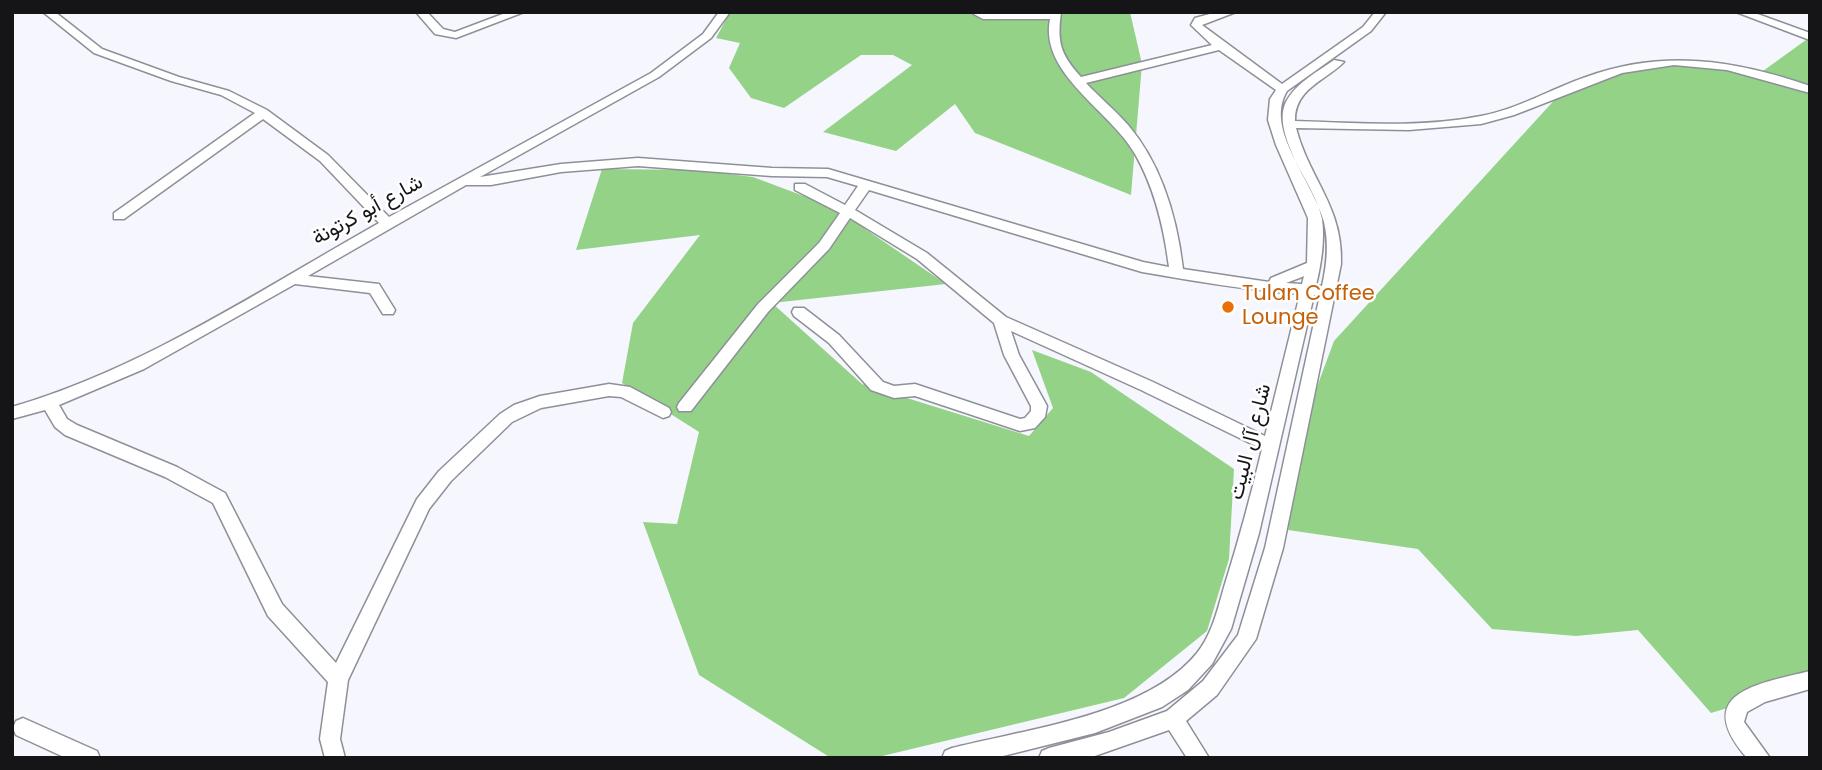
<!DOCTYPE html>
<html>
<head>
<meta charset="utf-8">
<style>
  body { margin:0 }
  #map { position:relative; width:1822px; height:770px; overflow:hidden; background:#f6f7fe; font-family:Poppins,sans-serif }
  canvas { display:block }
  .frame { position:absolute; inset:0; border:14px solid #151518; pointer-events:none }
</style>
</head>
<body>
<div id="map">
<canvas width="1822" height="770"></canvas>
<div class="frame"></div>
</div>
<script>
const g = document.querySelector('canvas').getContext('2d');
g.lineJoin = 'round';
function fillPath(path, color) { g.fillStyle = color; g.fill(path, 'evenodd'); }
function strokePath(path, color, width, dash) { g.strokeStyle = color; g.lineWidth = width; g.lineCap = dash ? 'butt' : 'round'; g.setLineDash(dash || []); g.stroke(path); }
function drawText(font, color, halo, rows, align = 'center') {
  g.font = font + ' Poppins,Vazirmatn,sans-serif'; g.lineWidth = 5; g.setLineDash([]); g.textBaseline = 'middle'; g.strokeStyle = halo; g.fillStyle = color; for (const [text, x, y, turn = 0] of rows) {
    g.save(); g.translate(x, y); g.rotate((+turn || 0) * Math.PI / 180); g.textAlign = isNaN(turn) ? turn : align; if (halo) g.strokeText(text, 0, 0); g.fillText(text, 0, 0); g.restore();
  }
}
const forest = new Path2D(`
  M730 12H1130L1142 64 1131 195 975 133 955 104 896 151 823 132 912 65 893 55H861L784 108 751 98 729 68 740 43 716 38Z
  M1810 37V683L1711 713 1638 630 1576 636 1492 629 1418 549 1288 530 1305 419 1334 341 1559 95 1650 62 1763 71Z
  M602 169 696 170 753 177 833 207 946 284 772 303 862 384 1029 436 1053 408 1032 350 1091 372 1234 469 1229 559 1207 631 1124 698 874 758H831L699 675 643 522 677 524 699 432 622 383 633 323 700 235 576 250Z`);
const minor = new Path2D(`
  M43 12H55L102 49 179 77 229 91 267 110 328 155 389 217 651 73 703 34 719 12H730L711 38 659 77 480 177 561 164 638 158 772 168 828 169 1143 262 1169 267C1164 228 1155 189 1135 154 1111 111 1039 74 1050 19H983L970 12H1061C1057 42 1060 54 1081 77L1212 45 1191 25 1195 18 1217 12H1236L1202 25 1282 84 1363 27 1375 12H1386L1371 31 1287 91C1263 131 1316 182 1322 219 1325 240 1321 265 1316 285L1322 286C1327 264 1329 244 1324 222 1316 189 1270 134 1286 102 1296 83 1317 72 1334 60L1344 62C1325 81 1294 89 1295 121 1357 123 1421 128 1481 116 1518 109 1551 89 1586 77 1663 49 1735 60 1810 86V93L1727 70 1674 65 1622 73 1514 115 1481 124 1409 130 1296 128C1309 179 1343 206 1341 264L1283 548 1256 639 1217 695 1186 721 1209 758H1187L1169 730 1089 758H1039L1042 751 1049 748 1109 732 1167 711 1203 681 1238 635 1265 548 1320 295H1314L1259 533 1231 629 1212 664 1188 690 1162 707 1095 733 995 758H942L945 751 952 748C1027 729 1147 715 1197 653 1213 633 1218 607 1225 584 1239 539 1251 495 1262 449L1141 390 1011 331 1019 355 1047 406 1045 417 1035 428 1020 431 915 396 894 398 871 390 829 343 794 316 792 312 794 308H804L839 335 883 382 894 386 915 384 1020 419 1025 418 1031 411V406L1004 355 994 323 917 259 850 218 829 249 768 312 691 411H679L677 407 679 403 758 304 819 243 840 213 795 190V184H805L845 205 858 186 827 177 772 176 638 166 561 172 491 185H466L308 276 379 284 395 310 393 314H383L370 293 295 284 144 369 59 405 67 419 77 425 177 467 225 493 282 604 336 663 417 499 439 471 500 414 514 405 540 396 609 384 630 387 669 408 671 412 669 416 663 418 621 397 609 396 541 408 512 422 451 481 429 509 348 680 340 739 345 758H325L320 739 328 682 268 616 213 503 165 477 65 435 55 427 45 410 12 419V407C145 368 260 290 379 223L320 161 263 119 124 219H114V213L255 113 221 95 171 81 94 53ZM1219 50 1276 90 1270 99 1268 120 1276 145 1308 218 1307 263 1271 278 1269 282 1183 269C1177 218 1162 165 1128 125 1115 110 1099 97 1086 83ZM869 190 1142 272C1194 281 1246 290 1300 294L1265 436 1153 382 1006 317 927 253 855 210ZM1304 276 1302 284 1286 283 1302 277Z
  M416 12H427L443 29 455 32 508 12H524L456 38 435 34Z
  M1736 12H1752L1810 33V40Z
  M1810 671V689L1765 702 1747 712 1744 722 1770 758H1747C1691 693 1757 684 1810 671Z
  M23 718 97 751 100 758H66L16 735 13 728 16 721Z`);
const markers = [
  [1228,307,7,"#e8710a"]
];
const streetNames = [
  ["شارع أبو كرتونة",368,211,-29],
  ["شارع آل البيت",1251,442,-76]
];
const foodNames = [
  ["Tulan Coffee",1242,295],
  ["Lounge",1242,319]
];
fillPath(forest, '#94d288');
strokePath(minor, '#8e9098', 3);
fillPath(minor, '#fff');
for (const [x, y, r, color] of markers) { const dot = new Path2D(); dot.arc(x, y, r, 0, 2 * Math.PI); g.fillStyle = color; g.fill(dot); strokePath(dot, '#fff', 2.5); }
drawText('21px', '#151518', '#fff', streetNames);
drawText('21px', '#c56008', '#fff', foodNames, 'left');
</script>
</body>
</html>
